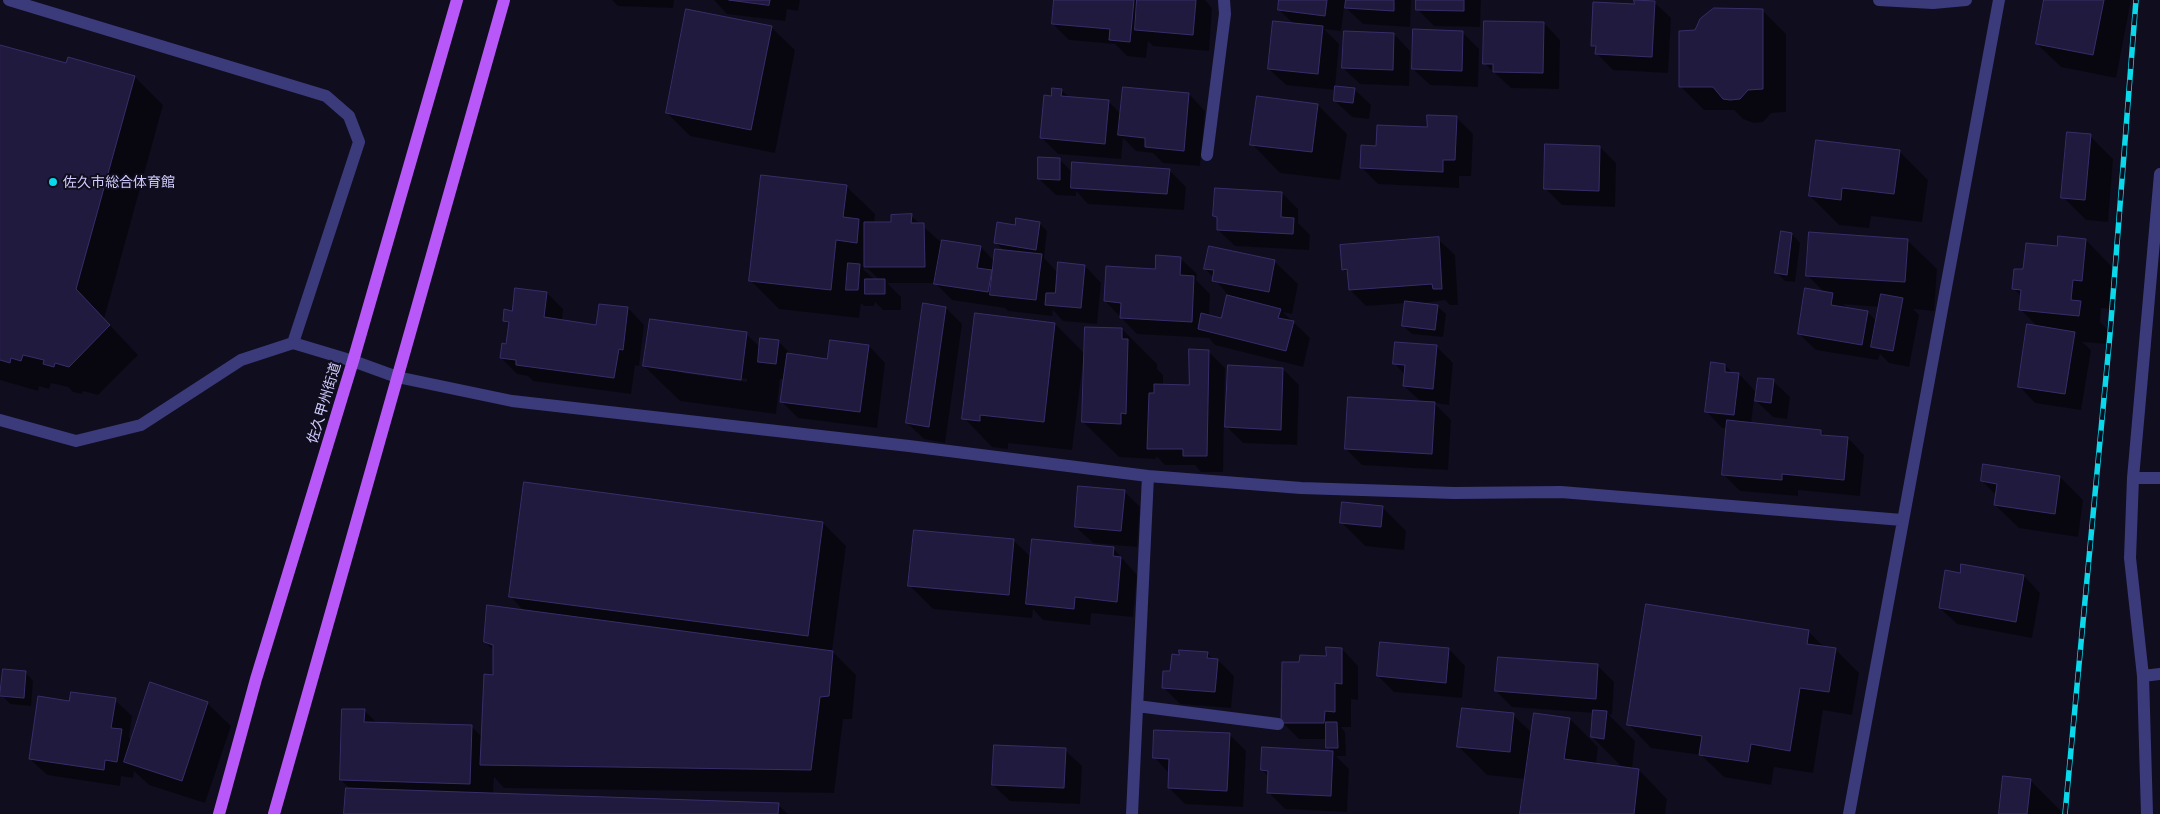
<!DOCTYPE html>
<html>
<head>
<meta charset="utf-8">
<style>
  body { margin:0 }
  canvas { display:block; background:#0f0d1e }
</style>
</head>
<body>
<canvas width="2160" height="814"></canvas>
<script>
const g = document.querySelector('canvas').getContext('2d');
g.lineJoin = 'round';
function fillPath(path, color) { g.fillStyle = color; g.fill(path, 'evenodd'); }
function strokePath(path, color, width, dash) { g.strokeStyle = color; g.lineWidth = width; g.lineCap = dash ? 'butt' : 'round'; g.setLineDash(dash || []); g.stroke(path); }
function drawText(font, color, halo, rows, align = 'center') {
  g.font = font + ' Ubuntu,"Noto Sans JP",sans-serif'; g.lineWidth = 4; g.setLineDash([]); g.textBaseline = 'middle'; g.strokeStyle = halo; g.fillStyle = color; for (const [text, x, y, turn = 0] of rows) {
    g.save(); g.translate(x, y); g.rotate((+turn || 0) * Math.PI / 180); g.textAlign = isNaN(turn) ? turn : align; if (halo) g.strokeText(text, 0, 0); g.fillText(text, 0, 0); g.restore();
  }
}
const shadow = new Path2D(`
  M612 0H674L673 8 618 6Z
  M714 0H800L798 11 787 9 785 21 727 14Z
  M1055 0H1205L1212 8 1209 51 1153 46 1148 41 1146 58 1127 56 1115 44 1069 40 1053 24Z
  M1280 0H1345L1341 31 1324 29 1339 44 1335 87 1354 89 1371 105 1369 119 1352 117 1335 101 1336 90 1286 85 1269 69 1294 24 1279 10Z
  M1347 0H1411L1410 27 1363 24 1346 8Z
  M1417 0H1481L1480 27 1434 26 1417 9Z
  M2046 0H2131L2116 78 2061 67 2037 44Z
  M1654 2 1671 18 1668 73 1613 70 1597 54V50L1593 46 1635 5Z
  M1762 10 1786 34V112L1771 113 1763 122 1754 123 1743 119 1734 110H1704L1681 87 1696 31Z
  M1544 23 1560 40 1559 89 1511 88 1484 63Z
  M771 27 795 50 775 153 690 136 667 113Z
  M1463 33 1479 49 1478 87 1430 85 1413 69Z
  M1394 34 1410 51 1409 86 1360 84 1343 68Z
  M0 46 67 65 135 77 163 105 104 319 138 355 98 395 83 391 82 394 73 392 68 387 51 383 49 389 39 386 38 391 0 380Z
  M1061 90 1069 97 1108 101 1121 114 1189 94 1205 111 1200 166 1163 163 1153 153 1136 151 1123 138 1121 159 1058 154 1042 138 1052 97Z
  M1318 105 1347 134 1340 180 1280 173 1252 144Z
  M1456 117 1473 134 1471 176H1459V188L1378 184 1362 168 1378 147Z
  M2090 136 2113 159 2108 222 2086 220 2063 197Z
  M1600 147 1616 163 1615 207 1562 205 1545 188Z
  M1899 151 1928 180 1922 222 1871 216 1869 228 1839 225 1810 196Z
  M1059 159 1073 173 1169 170 1186 187 1184 210 1088 204 1076 191V196L1056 195 1039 179Z
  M846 186 875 214 874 223H892L911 216 942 243 943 241 981 247 995 262 1004 251 996 243 1016 226 1039 223 1047 231 1044 258 1058 273 1085 266 1101 283 1097 324 1063 321 1053 310 1052 316 1008 311 1005 308 952 300 935 283H887L901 297V310H883L875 302 874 306H864L861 303 859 318 779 309 750 280ZM862 268 868 269 880 280H875Z
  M1282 193 1298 209V223L1310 235 1309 250 1235 246 1218 230 1219 220 1215 216Z
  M1782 233 1792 234 1800 243 1795 282 1785 281 1776 272Z
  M1438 239 1455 255 1458 305H1450L1445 300 1418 304 1437 306 1446 314 1443 337 1412 334 1403 326 1406 303 1366 306 1350 290 1349 274 1343 269Z
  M2086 240 2114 269 2111 309 2101 308 2100 322 2109 331 2107 344 2082 342 2091 350 2081 410 2035 403 2019 386 2039 328 2021 310 2022 297 2014 289 2024 271 2058 248Z
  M1908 241 1937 269 1934 311 1913 309 1919 315 1909 367 1889 363 1880 354 1878 360 1816 350 1799 334 1824 292 1807 275ZM1843 304 1880 307 1877 321 1867 312 1847 308Z
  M1180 258 1197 274 1196 280 1210 294 1209 316 1222 319 1228 295 1205 268 1274 261 1298 284 1292 314 1283 312 1310 338 1303 367 1215 345 1209 338 1137 334 1105 301Z
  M547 293 563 309 562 321 597 326 628 308 644 325 639 366 635 365 631 394 533 381 528 376 517 374 501 358 507 345 510 326 504 320 513 312Z
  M946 308 962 324 945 443 924 439 907 423Z
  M1055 324 1084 353 1072 450 1008 443V449L992 447 964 418Z
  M1122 329 1157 364V369L1163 375V386H1190L1208 351 1225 368 1223 472H1201L1195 465H1165L1156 456V459L1119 457 1083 422Z
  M746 334 761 348 778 341 792 355 828 360 869 346 885 363 877 428 798 418 781 401 784 379H780L776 414 680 401 644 366ZM682 370 747 379V382L682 373Z
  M1436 346 1453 363 1449 405 1434 403 1451 420 1448 470 1362 465 1346 449 1421 402 1404 386 1405 375 1394 363Z
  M1725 365 1733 374H1739L1757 393 1773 381 1790 397 1787 419 1773 417 1754 399 1751 424 1820 431 1826 436 1848 438 1864 455 1860 496 1798 490V496L1740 491 1723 474 1728 428H1722L1706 411Z
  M1283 369 1299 385 1297 445 1243 443 1226 426Z
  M2060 477 2083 500 2078 537 2019 528 1995 505 1997 496 1982 481Z
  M1124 491 1140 507 1137 547 1093 543 1076 527Z
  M1343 504 1383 508 1406 531 1404 550 1365 546 1342 523Z
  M823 523 846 546 832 651 856 675 852 719H843L834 793 504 788 494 777 493 794 778 805 788 814H346L350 789 341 780 364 710 378 724 471 726 482 737 494 676V651L485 642 524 611 510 596Z
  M1013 540 1032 558 1113 548 1137 575 1133 617 1091 613 1090 625 1043 620 1033 609 1032 618 933 609 910 586Z
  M1961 574 2024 576 2040 593 2032 638 1957 624 1940 608Z
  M1809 632 1825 648 1836 650 1859 673 1852 715 1823 710 1813 773 1774 767 1771 785 1724 777 1701 755 1651 748 1628 724Z
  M1342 649 1358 666V700L1351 699V727H1341L1345 732 1346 756H1336L1349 769 1347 812 1285 809 1268 792 1269 777 1262 770 1332 752 1327 748V739H1299L1282 722 1300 663 1327 657Z
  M1449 649 1465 666 1462 698 1394 692 1378 676Z
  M1207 653 1214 660H1218L1234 676 1231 708 1180 704 1163 687 1171 673Z
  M1598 666 1614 682 1612 715 1608 714 1635 741 1632 769 1639 770 1667 799 1665 814H1521L1526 779 1487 775 1459 747 1513 715 1532 733 1570 719 1598 747 1596 764 1623 768 1592 737 1594 713 1512 707 1496 691Z
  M25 672 33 681 31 706 10 704 2 695Z
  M115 700 132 716 129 737 132 741 207 703 231 726 205 803 149 785 134 771 133 778 121 776 120 786 47 775 30 759 70 702Z
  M1229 734 1246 751 1243 807 1185 804 1169 788V773L1154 757Z
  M1065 750 1082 766 1080 804 1010 801 993 785Z
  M2030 780 2064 814H2001Z`);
const building = new Path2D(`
  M729 0H770L769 5Z
  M1054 0H1134L1130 42 1109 40 1110 29 1052 24Z
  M1137 0H1196L1193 35 1135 30Z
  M1279 0H1327L1325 16 1278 10Z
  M1346 0H1394V11L1345 8Z
  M1416 0H1464V11L1416 10Z
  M1634 0 1655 1 1652 57 1595 54 1596 46H1591L1593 2 1634 4Z
  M2044 0H2104L2093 55 2036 44Z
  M1714 8 1763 9V89L1748 90 1740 99 1730 100 1723 99 1713 87H1679V31L1695 30 1700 19Z
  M686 9 772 26 751 130 666 113Z
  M1273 21 1323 26 1318 74 1268 69Z
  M1484 21 1544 22 1543 73 1493 72V64H1483Z
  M1413 29 1463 31 1462 71 1412 69Z
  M1344 31 1394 33 1393 70 1342 68Z
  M0 45 66 63 68 57 135 76 76 289 110 325 69 367 55 363 54 367 43 364 44 360 23 355 21 361 11 358 10 363 0 360Z
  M1335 86 1355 88 1353 103 1334 101Z
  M1123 87 1189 93 1184 151 1145 147V138L1118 135Z
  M1052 88 1062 89 1061 96 1109 100 1105 144 1040 138 1044 95 1051 96Z
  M1257 96 1318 104 1312 152 1250 145Z
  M1427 115 1457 116 1455 160H1443V172L1360 168 1361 145 1376 146 1377 125 1427 127Z
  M2067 132 2091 134 2085 200 2061 198Z
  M1816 140 1900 150 1894 194 1842 188 1841 200 1809 196Z
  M1545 144 1600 146 1599 191 1544 189Z
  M1038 157 1060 158V180L1038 179Z
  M1072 162 1170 169 1167 194 1071 188Z
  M761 175 847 185 843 217 859 219 857 243 836 240 831 290 749 281Z
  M1215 188 1282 192 1281 217 1294 218 1293 234 1217 230V217L1213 216Z
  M912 214 911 223H924L925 267H864V222H891V215Z
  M1016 218 1040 222 1036 250 994 243 997 222 1015 225Z
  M1781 231 1792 233 1787 275 1775 273Z
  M1809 232 1908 239 1905 282 1806 276Z
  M2058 236 2086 239 2082 281 2073 280 2071 300 2081 301 2079 316 2019 310 2021 290 2012 289 2014 269H2023L2026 243 2057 246Z
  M1439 237 1442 289H1433L1432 284 1349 290 1347 269 1342 270 1340 245Z
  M942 240 981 246 977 268 992 270 988 292 934 284Z
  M1209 246 1275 260 1269 292 1212 281 1214 270 1204 269Z
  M995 249 1042 254 1036 300 990 295Z
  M1156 255 1181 257 1180 275 1194 276 1192 322 1120 318 1121 303 1104 301 1106 266 1155 269Z
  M1058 262 1085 265 1081 308 1045 305 1046 293H1055Z
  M848 263 860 264 858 290H846Z
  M865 279H885V294H865Z
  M515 288 547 292 544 317 596 325 599 304 628 307 623 350 619 349 614 378 516 365V360L500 358 502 343 506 344 509 322 503 321 504 309 512 311Z
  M1805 288 1833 293 1831 305 1868 311 1862 345 1798 334Z
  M1881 294 1903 298 1893 351 1871 347Z
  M1227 295 1281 309 1278 318 1294 321 1286 351 1198 329 1201 313 1221 318Z
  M1405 301 1438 305 1435 330 1402 326Z
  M923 303 946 307 929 427 906 423Z
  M975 313 1055 323 1044 422 980 415V421L962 419Z
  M650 319 747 332 741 380 643 366Z
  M2027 324 2075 332 2065 394 2018 387Z
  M1085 327 1122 328V339H1128L1126 414 1121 413V424L1082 422Z
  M760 338 779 340 776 364 758 362Z
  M830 340 869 345 860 412 780 402 787 353 827 359Z
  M1395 342 1437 345 1433 389 1403 386 1405 365 1393 364Z
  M1189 349 1209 350 1207 456H1183V449H1147L1149 393H1154V384L1189 385Z
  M1711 362 1725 364V372L1739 373 1734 415 1705 412Z
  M1228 365 1283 368 1281 430 1225 427Z
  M1758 378 1774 379 1771 403 1755 401Z
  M1348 397 1435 402 1432 454 1345 449Z
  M1727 420 1821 430V435L1848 437 1844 480 1782 474V480L1722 475Z
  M1983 464 2060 476 2055 514 1994 505 1997 484 1981 481Z
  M524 482 823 522 808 636 509 597Z
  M1078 486 1125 490 1121 531 1075 527Z
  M1342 502 1383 506 1381 527 1340 523Z
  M914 530 1014 539 1009 595 908 586Z
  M1032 539 1114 547 1113 556 1121 557 1117 602 1075 597 1074 609 1026 604Z
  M1961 564 2024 575 2016 622 1939 608 1945 570 1960 573Z
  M1646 604 1809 630 1807 644 1836 648 1829 692 1800 688 1790 751 1751 744 1748 762 1699 755 1702 736 1627 725Z
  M487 605 833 651 829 696 820 697 811 770 480 765 484 674 493 675V645L484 642Z
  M1380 642 1449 648 1446 683 1377 676Z
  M1326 647 1342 648V684L1335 683V712L1325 711 1324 723H1281L1282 662H1299L1300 655 1326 656Z
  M1179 650 1208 652 1207 658 1218 659 1215 692 1162 688 1163 671H1170L1172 654 1179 655Z
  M1498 657 1598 664 1596 699 1495 691Z
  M3 669 26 671 24 698 0 696Z
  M150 682 208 702 182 781 124 762Z
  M71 692 116 698 111 728 122 729 117 762 105 760 104 770 29 759 38 696 69 701Z
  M1462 708 1514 713 1510 752 1457 747Z
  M342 709H365L364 722 472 725 470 784 340 780Z
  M1593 710 1607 711 1604 739 1591 737Z
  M1534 713 1570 718 1564 759 1639 769 1634 814H1520Z
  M1326 722H1337L1338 748H1326Z
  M1154 730 1230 733 1227 791 1168 788 1169 759 1153 758Z
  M994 745 1066 748 1064 788 992 785Z
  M1262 747 1333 751 1331 796 1267 793 1268 771 1261 770Z
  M2003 776 2031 779 2027 814H1999Z
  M346 788 779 803 778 814H344Z`);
const minor = new Path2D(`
  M9 0 326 96 349 116 359 142 293 343
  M1879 0 1933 3 1966 0
  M1207 155 1225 14 1224 0
  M0 420 76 441 141 425 241 360 293 343 353 361 397 377 512 401 909 446 1148 476 1301 488 1454 493 1561 492 1902 520
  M2133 478 2160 174
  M2143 676 2160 674
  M1137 706 1278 724
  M1132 814 1148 476
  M1849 814 1999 0
  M2147 814 2143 676 2130 558 2133 478H2160`);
const major = new Path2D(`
  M219 814 256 679 353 361 457 0
  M274 814 504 0`);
const rail = new Path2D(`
  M2065 814 2110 334 2136 0`);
const markers = [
  [53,182,5,"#0ad8eb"]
];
const poiNames = [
  ["佐久市総合体育館",63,182]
];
const streetNames = [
  ["佐久甲州街道",324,403,-73]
];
fillPath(shadow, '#0007');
fillPath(building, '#201a3e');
strokePath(building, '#382d69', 1);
strokePath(minor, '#3b3a7b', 12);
strokePath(major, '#b958f8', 12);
strokePath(rail, '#0ad8eb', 5.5);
strokePath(rail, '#0f0d1e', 4, [11]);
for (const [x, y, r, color] of markers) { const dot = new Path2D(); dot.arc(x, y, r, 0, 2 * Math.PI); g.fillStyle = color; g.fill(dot); strokePath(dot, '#0f0d1e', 2); }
drawText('14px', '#d1ccfd', '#0f0d1e', poiNames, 'left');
drawText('14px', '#d1ccfd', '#0f0d1e', streetNames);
</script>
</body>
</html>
